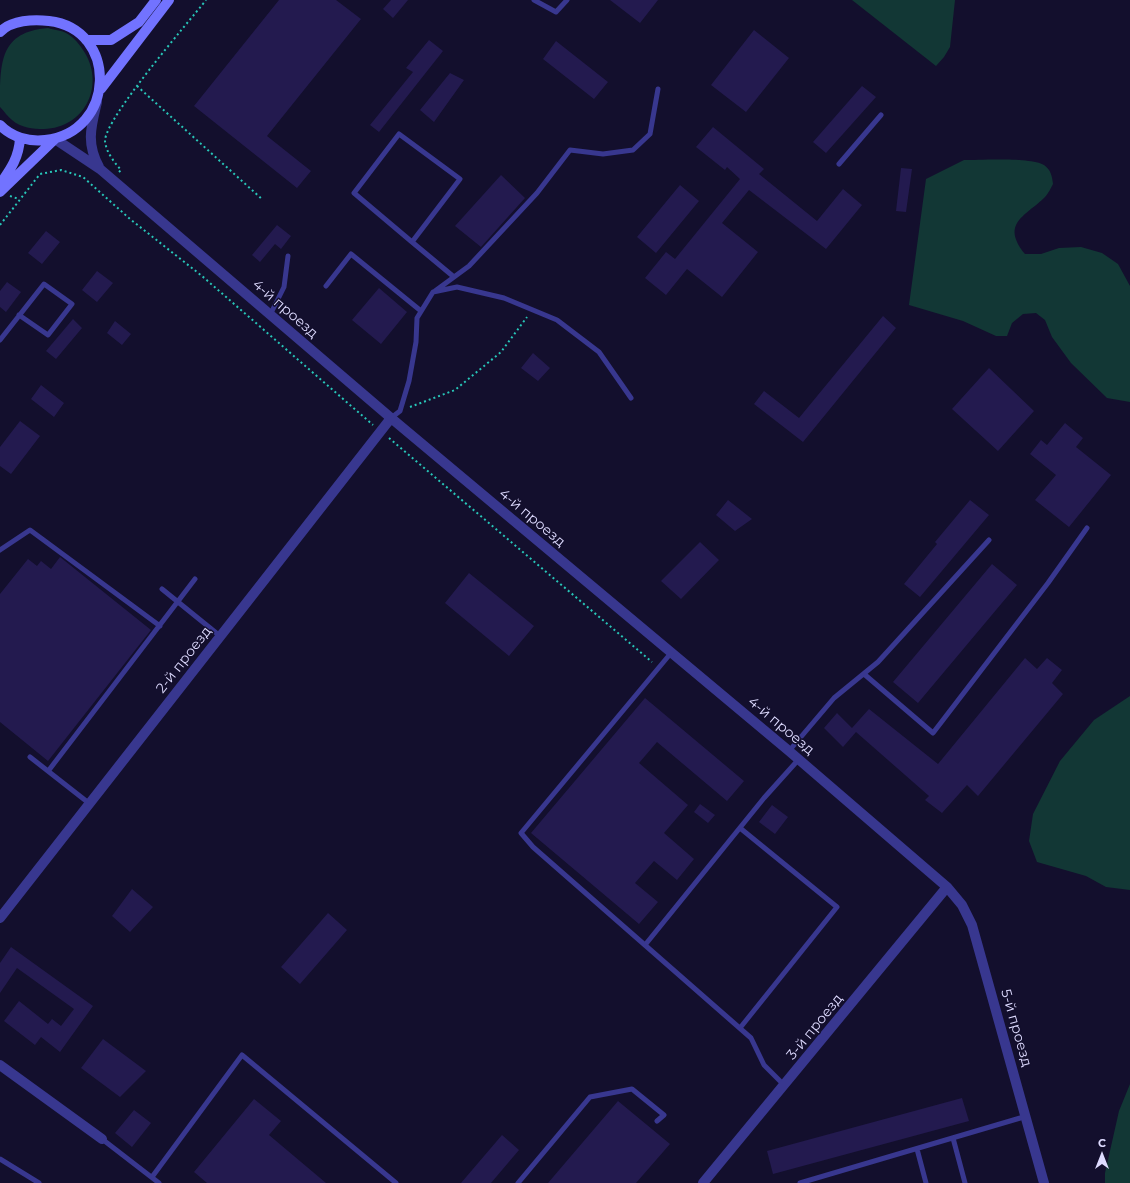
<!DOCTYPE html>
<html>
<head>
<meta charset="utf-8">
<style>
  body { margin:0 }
  #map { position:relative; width:1130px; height:1183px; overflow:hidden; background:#130f2d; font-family:Montserrat,sans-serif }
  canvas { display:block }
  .north { position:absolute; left:1082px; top:1135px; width:40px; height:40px; -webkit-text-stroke:3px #130f2d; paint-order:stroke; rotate:0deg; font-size:11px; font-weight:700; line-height:16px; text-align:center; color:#dedbff }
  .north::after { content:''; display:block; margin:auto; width:14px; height:18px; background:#dedbff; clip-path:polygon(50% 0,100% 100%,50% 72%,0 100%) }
</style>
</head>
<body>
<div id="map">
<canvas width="1130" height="1183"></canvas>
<div class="north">С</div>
</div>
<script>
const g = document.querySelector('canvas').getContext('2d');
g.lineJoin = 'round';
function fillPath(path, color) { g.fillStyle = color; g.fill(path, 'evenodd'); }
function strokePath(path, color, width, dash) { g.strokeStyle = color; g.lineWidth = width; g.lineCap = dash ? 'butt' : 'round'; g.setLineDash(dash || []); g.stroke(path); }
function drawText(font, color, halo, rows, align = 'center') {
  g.font = font + ' Montserrat,sans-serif'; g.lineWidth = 3; g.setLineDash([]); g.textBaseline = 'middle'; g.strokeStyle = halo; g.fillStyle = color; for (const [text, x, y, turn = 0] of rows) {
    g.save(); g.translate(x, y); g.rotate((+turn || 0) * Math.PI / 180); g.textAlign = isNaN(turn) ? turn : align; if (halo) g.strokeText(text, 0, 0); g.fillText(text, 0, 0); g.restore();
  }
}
const green = new Path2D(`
  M852 0H955L950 47 944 57 936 66Z
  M48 28C54 30 61 30 66 33 74 37 80 45 85 53 105 87 84 128 44 129 33 129 21 128 12 120 8 117 4 111 0 107 0 61 0 32 48 28Z
  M964 160C981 160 1031 157 1044 165 1051 170 1052 176 1053 184 1051 188 1048 194 1045 197 1026 216 1000 223 1025 254H1041L1059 248 1081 247 1102 253 1118 264 1130 286V402L1107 398 1071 363 1052 337 1045 320 1036 313 1023 314 1012 323 1007 336H996L963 321 909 305 926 179Z
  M1130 696V890L1106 887 1086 876 1037 862 1029 841 1033 814 1060 761 1094 720Z
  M1130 1084V1183H1105V1173L1119 1111Z`);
const building = new Path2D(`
  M279 0H336L361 19 267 136 311 171 297 188 194 106Z
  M391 0H408L393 18 383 9Z
  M610 0H658L640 23Z
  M754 30 789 58 746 112 711 85Z
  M429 40 443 51 379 132 370 125 413 72 406 68Z
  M556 41 608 82 594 99 543 59Z
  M450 73 464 80 434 122 420 110Z
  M862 86 876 97 826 153 813 142Z
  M713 127 764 169 759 174 817 221 843 189 862 205 826 249 749 190 722 223 758 252 722 297 687 269 666 295 645 278 666 252 675 259 740 179 727 167 725 170 696 147Z
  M901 168 912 169 906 212 896 211Z
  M501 175 525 198 481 247 455 226Z
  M680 185 699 201 656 253 637 237Z
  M277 225 291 236 281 249 275 244 260 262 252 255Z
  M46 231 60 242 42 264 28 253Z
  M97 271 113 283 97 302 82 290Z
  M7 282 21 292 6 312 0 307V291Z
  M379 288 407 312 381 344 352 320Z
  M883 316 896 328 803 442 754 404 764 391 799 418Z
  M73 319 82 328 56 359 46 351Z
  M115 321 131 334 122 345 107 333Z
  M533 353 550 368 538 381 521 368Z
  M989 368 1034 411 998 451 952 409Z
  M41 385 64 403 54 417 31 399Z
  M20 421 40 436 11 474 0 466V447Z
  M1065 423 1083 438 1076 447 1111 475 1069 527 1035 500 1056 475 1030 454 1041 440 1047 445Z
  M728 500 752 519 735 531 716 515Z
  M970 500 989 515 920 597 904 584 937 544 935 542Z
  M700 542 719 560 681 599 661 581Z
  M60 557 151 630 48 761 0 722V594L28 559 37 566 41 561 51 569Z
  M992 564 1017 585 918 703 893 682Z
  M469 573 534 626 509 656 445 603Z
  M1025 658 1037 669 1047 658 1062 670 1052 683 1063 694 978 796 967 785 942 813 925 800 929 796 856 732 843 747 824 728 837 713 852 728 869 709 938 764Z
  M645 698 744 781 727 801 657 742 639 763 688 805 664 833 694 859 677 880 654 861 635 883 658 902 639 924 531 833Z
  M700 804 715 815 708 823 694 812Z
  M772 805 788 817 775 834 759 822Z
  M132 889 153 907 130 932 112 916Z
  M328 913 347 930 300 984 281 967Z
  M11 947 93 1006 60 1052 41 1037 35 1045 4 1021 19 1001 48 1024 52 1019 61 1026 74 1009 17 968 0 993V963Z
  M103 1039 146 1071 120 1097 81 1068Z
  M962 1098 969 1121 773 1174 767 1151Z
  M254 1099 281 1121 269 1135 326 1183H207L194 1172Z
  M618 1101 670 1144 636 1183H548Z
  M134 1110 151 1123 132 1147 115 1133Z
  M502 1135 519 1150 491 1183H461Z`);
const path = new Path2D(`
  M137 86 263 200
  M119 172 121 170C114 162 106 152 105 141 105 118 188 23 206 0
  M10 196 19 199
  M0 225 40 174 61 170 83 177 130 219 202 276 373 425
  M410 407 455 390 501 352 527 317
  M389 438 652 662`);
const service = new Path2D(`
  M534 0 556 12 567 0
  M839 164 881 115
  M412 242 354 193 399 134 460 179 412 242 454 277
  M326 286 351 254 421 311
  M435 291 469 266 537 193 570 150 603 154 633 150 650 134 658 89
  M270 315 284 287 288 256
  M0 340 44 284 72 304 48 335 19 315
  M391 418 400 411 409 381 416 342 417 318 433 292 457 287 504 298 557 320 599 352 631 398
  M0 550 30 530 160 626
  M162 589 220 636
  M671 653 521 833 533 847 751 1038 764 1065 784 1085
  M864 674 933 733 1048 583 1087 528
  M789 751 834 698 878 662 989 540
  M30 757 90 804
  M49 770 195 579
  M740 828 837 907 740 1028
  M645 945 764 798 799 759
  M953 1138 965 1183
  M102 1139 159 1183
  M917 1149 926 1183
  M0 1159 39 1183
  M152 1177 242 1055 396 1183
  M518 1183 590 1097 632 1089 664 1115 657 1121
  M800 1183 1027 1116`);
const minor = new Path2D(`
  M97 102C91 127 86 143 99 167
  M55 139 100 169 391 418 789 751 947 887 962 905 972 925 1044 1183
  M0 918 391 418
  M0 1065 102 1139
  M703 1183 947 887`);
const secondary = new Path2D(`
  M0 32C11 20 34 19 49 21 119 29 116 133 45 140 29 142 11 137 0 125
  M86 40H111L139 22 156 0
  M101 89 169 0
  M0 184C11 169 19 157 20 138
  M0 192 55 139`);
const streetNames = [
  ["4-й проезд",285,309,41],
  ["4-й проезд",532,518,40],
  ["2-й проезд",184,660,-52],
  ["4-й проезд",781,726,40],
  ["3-й проезд",815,1027,-51],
  ["5-й проезд",1016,1028,74]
];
fillPath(green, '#123735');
fillPath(building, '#231a4f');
strokePath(path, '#28c6b8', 2, [2, 3]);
strokePath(service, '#38378f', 5);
strokePath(minor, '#38378f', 10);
strokePath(secondary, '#7273ff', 10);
drawText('14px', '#dedbff', '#130f2d', streetNames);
</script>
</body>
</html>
